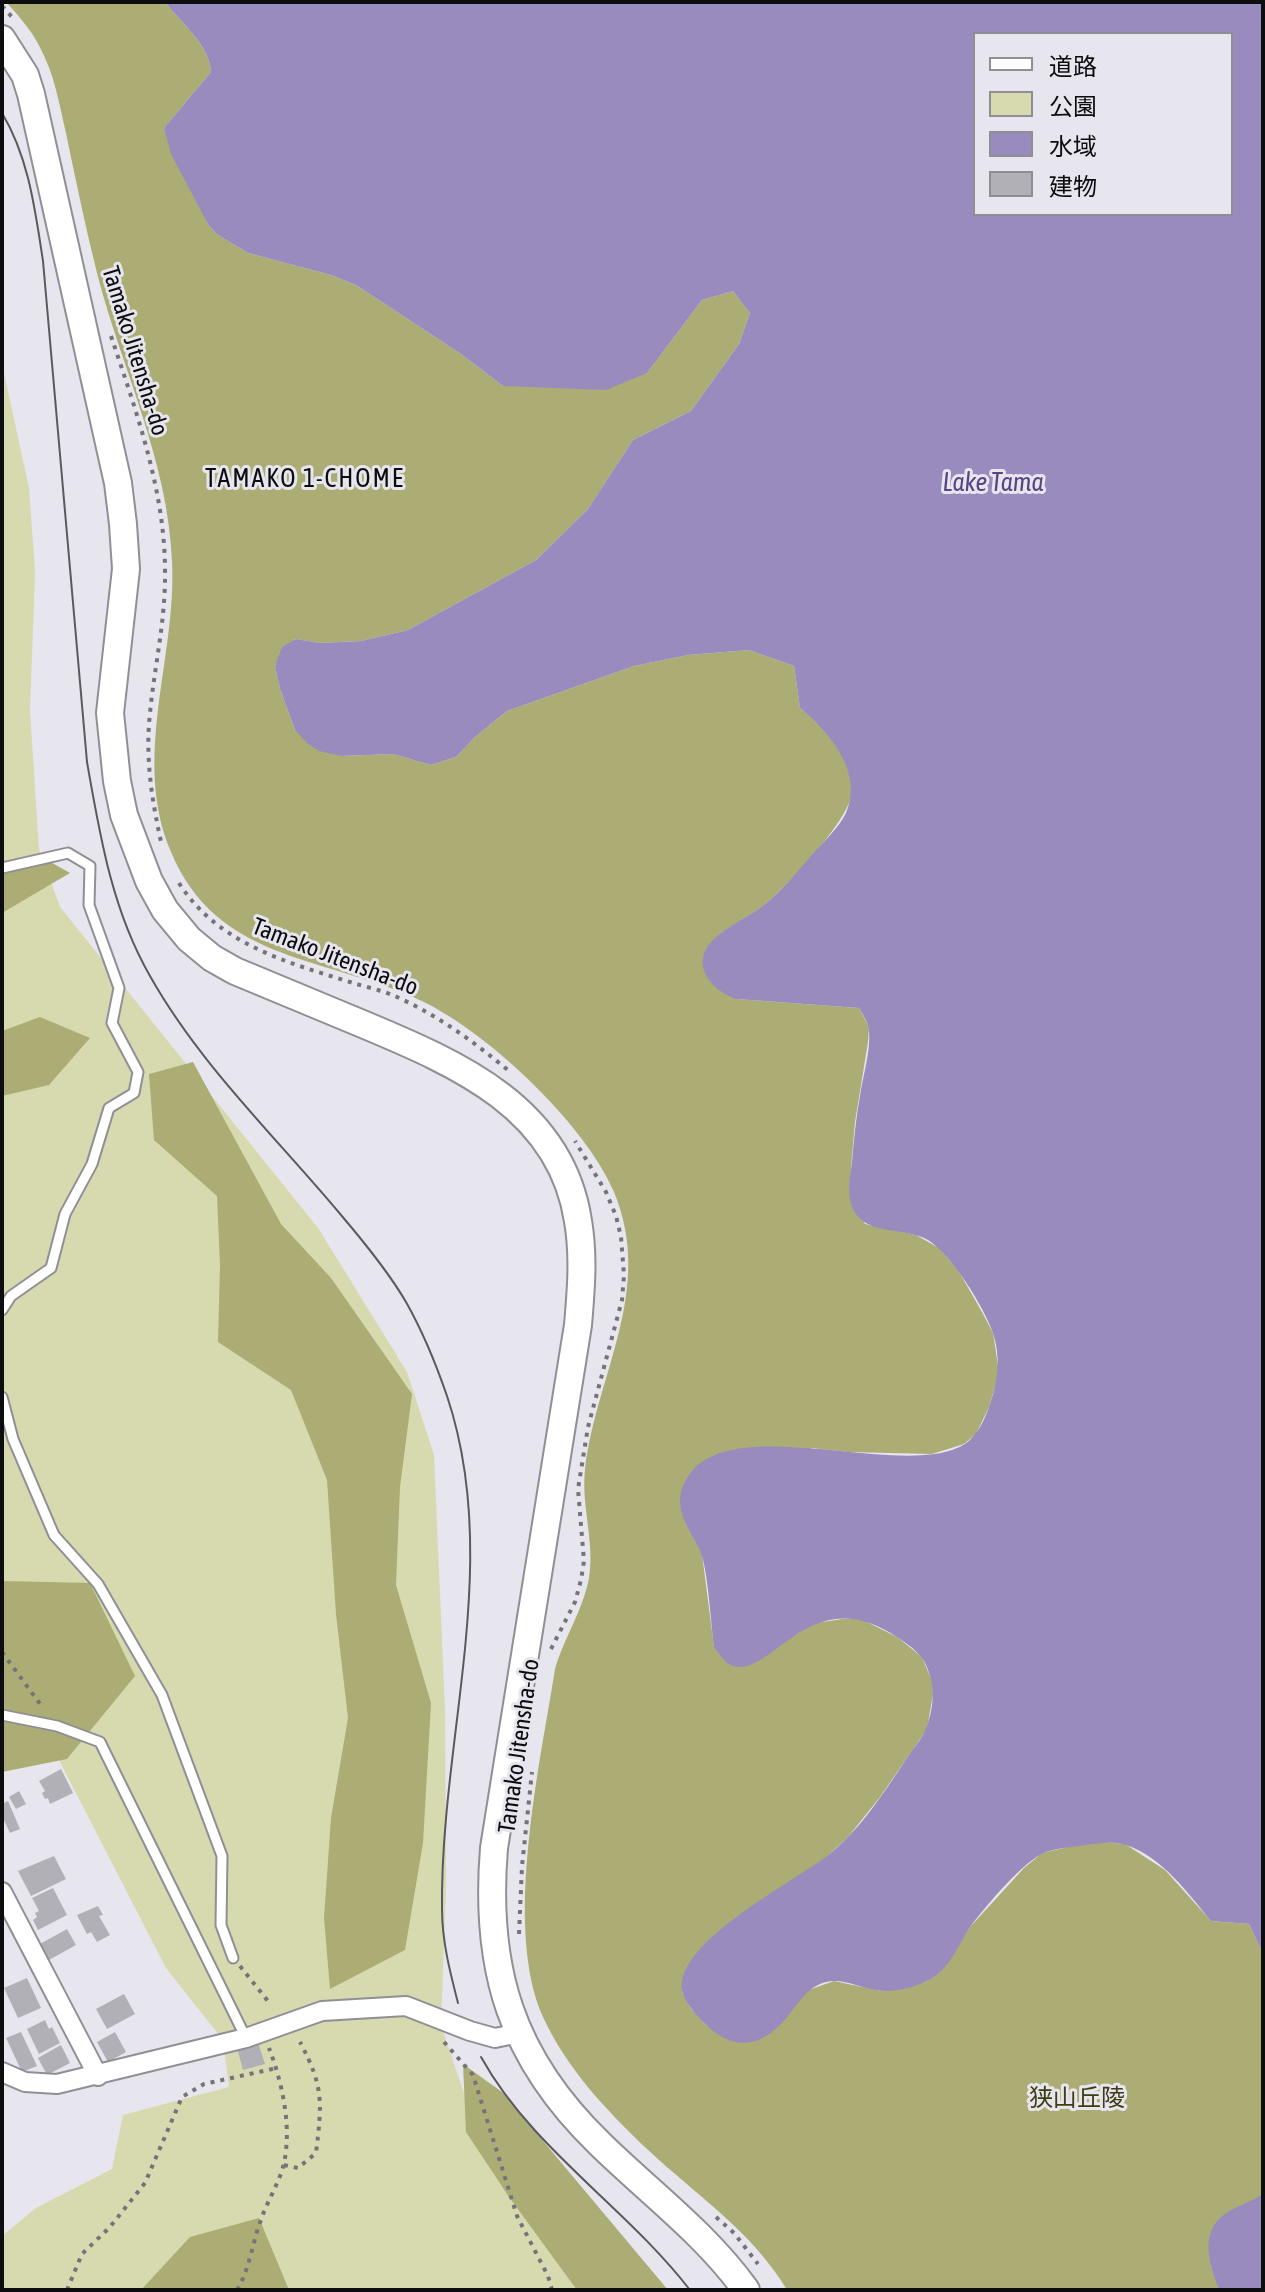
<!DOCTYPE html>
<html>
<head>
<meta charset="utf-8">
<style>
  body { margin:0 }
  #map { position:relative; width:1265px; height:2292px; overflow:hidden; background:#e7e5ed; font-family:"Asap Condensed","Noto Sans JP",sans-serif }
  canvas { display:block }
  .frame { position:absolute; inset:0; border:4px solid #0d0c0f; pointer-events:none }
  .legend { position:absolute; left:973px; top:32px; width:260px; height:184px; box-sizing:border-box; background:#e7e5ed; border:2px solid #908e94; margin:0; padding:10px 14px; list-style:none; font-size:24px; color:#0d0c0f }
  .legend li { display:flex; align-items:center; gap:16px; height:40px }
  .legend b { width:40px; border:2px solid #908e94 }
</style>
</head>
<body>
<div id="map">
<canvas width="1265" height="2292"></canvas>
<div class="frame"></div>
<ul class="legend">
<li><b style="height:10px;background:#fff"></b>道路</li>
<li><b style="height:22px;background:#d7d9af"></b>公園</li>
<li><b style="height:22px;background:#998bbd"></b>水域</li>
<li><b style="height:22px;background:#b2b0b7"></b>建物</li>
</ul>
</div>
<script>
const g = document.querySelector('canvas').getContext('2d');
g.lineJoin = 'round';
function fillPath(path, color) { g.fillStyle = color; g.fill(path, 'evenodd'); }
function strokePath(path, color, width, dash) { g.strokeStyle = color; g.lineWidth = width; g.lineCap = dash ? 'butt' : 'round'; g.setLineDash(dash || []); g.stroke(path); }
function drawText(font, color, halo, rows, align = 'center') {
  g.font = font + ' "Asap Condensed","Noto Sans JP",sans-serif'; g.lineWidth = 6; g.setLineDash([]); g.textBaseline = 'middle'; g.strokeStyle = halo; g.fillStyle = color; for (const [text, x, y, turn = 0] of rows) {
    g.save(); g.translate(x, y); g.rotate((+turn || 0) * Math.PI / 180); g.textAlign = isNaN(turn) ? turn : align; if (halo) g.strokeText(text, 0, 0); g.fillText(text, 0, 0); g.restore();
  }
}
const green = new Path2D(`
  M2 364 29 488 35 572 30 711 39 849 60 907 318 1228 407 1372 434 1455 445 1710 446 1885 441 2025 470 2111 624 2290H2V2236L36 2208 112 2169 123 2115 229 2087 223 2040 166 1968 59 1760 2 1746Z`);
const forest = new Path2D(`
  M6 2H165C180 22 210 45 211 72L164 128 209 226 218 235 248 253 331 275 356 285 461 354 503 386H523L647 373 702 300 733 291 750 313 739 344 691 411 633 440 588 509 536 560 408 630 361 641 320 643 295 639 275 665 280 689 295 730 341 756 393 754 431 765 456 757 475 737 507 711 634 666 688 655 749 650 794 666 800 708C825 728 855 761 851 796 847 822 785 889 763 906 749 916 735 924 721 933L737 999 859 1008 869 1027 868 1042 855 1122 849 1191 865 1224 916 1235 939 1248 958 1270 982 1312 993 1333 999 1372 989 1407 976 1434 964 1444 932 1454 848 1452 812 1448 685 1522 702 1554 714 1647 797 1634 816 1623 842 1619H861L897 1637 922 1657 932 1681 933 1694 927 1729 880 1797 848 1837 824 1859 716 1934 682 1992 691 2009 707 2026 834 1981 881 1991 903 1989 925 1982 939 1973 971 1926 1024 1868 1042 1853 1068 1847 1102 1842 1125 1844 1165 1870 1211 1921 1249 1924 1263 1954V2194L1211 2266 1219 2290H787C753 2232 696 2195 647 2149 606 2110 567 2069 543 2017 503 1927 540 1765 555 1669 564 1638 583 1610 589 1578 595 1542 581 1506 585 1470 596 1374 655 1291 614 1192 585 1123 482 1026 413 997 320 956 216 960 171 852 131 757 177 658 172 561 168 461 123 372 98 277 86 230 76 181 66 133 60 108 56 82 45 58 36 36 22 19 6 2Z
  M45 859 70 873 2 913V867Z
  M40 1017 90 1038 49 1085 2 1096V1031Z
  M193 1062 281 1224 331 1278 412 1394 400 1487 396 1585 431 1703 423 1843 405 1950 330 1989 324 1918 331 1818 348 1718 336 1614 327 1480 291 1390 218 1342 220 1265 217 1196 154 1140 149 1074Z
  M2 1581 90 1583 135 1676 67 1759 2 1772Z
  M463 2064 502 2092 668 2290H577L509 2197 466 2132Z
  M259 2218 289 2290H141L190 2237Z`);
const water = new Path2D(`
  M165 2H1263V1954L1249 1924 1211 1921C1188 1893 1162 1857 1126 1845 1113 1841 1098 1843 1086 1845 1073 1847 1058 1848 1046 1852 1023 1861 989 1903 973 1923 961 1939 954 1960 939 1973 924 1986 894 1994 875 1990 862 1988 848 1981 835 1981 806 1981 797 2009 779 2026 747 2057 718 2041 693 2011 687 2003 679 1991 682 1981 690 1936 787 1885 823 1859 859 1833 885 1791 909 1755 915 1746 924 1736 927 1726 935 1705 935 1681 924 1661 917 1649 899 1638 887 1631 808 1586 771 1677 733 1666 725 1664 719 1653 714 1647 711 1625 708 1568 700 1551 692 1533 674 1512 682 1489 712 1401 902 1484 965 1444 978 1435 985 1419 990 1404 998 1380 1001 1358 993 1333 984 1307 952 1255 928 1240 906 1227 865 1236 853 1209 846 1194 850 1177 852 1162 854 1139 856 1118 860 1096 863 1075 871 1051 869 1030 868 1022 863 1015 859 1008L737 999C711 991 689 964 713 940 728 925 748 918 764 905 782 891 796 873 811 856 822 843 839 828 846 813 864 772 829 732 800 708L794 666 749 650 688 655 634 666 507 711 475 737 456 757 431 765 393 754 341 756 319 751 307 743 295 730 280 689 275 666 282 647 296 639 320 643 361 641 408 630 536 560 588 509 633 440 691 411 739 344 750 313 733 291 702 300 647 373 606 390 503 386 461 354 356 285 331 275 248 253 218 235 209 226 171 154 164 128 211 72C210 45 180 22 165 2ZM975 34H1231V214H975Z
  M1263 2194V2290H1219C1211 2268 1200 2239 1219 2219 1231 2207 1250 2203 1263 2194Z`);
const building = new Path2D(`
  M61 1769 73 1793 50 1804 48 1798 45 1799 42 1793 45 1791 39 1781Z
  M19 1791 26 1804 16 1809 9 1797Z
  M8 1801 20 1829 10 1833 2 1816V1804Z
  M54 1856 66 1879 31 1896 18 1871Z
  M53 1888 67 1915 38 1930 33 1920 37 1917 35 1913 39 1911 32 1898Z
  M98 1906 103 1915 99 1916 110 1935 97 1942 91 1932 87 1934 77 1915Z
  M67 1929 76 1945 49 1960 40 1944Z
  M27 1978 41 2008 18 2018 4 1988Z
  M124 1994 135 2014 107 2029 96 2009Z
  M45 2020 49 2029 52 2027 60 2043 39 2054 27 2029Z
  M21 2032 37 2066 22 2072 6 2038Z
  M115 2032 126 2052 108 2062 97 2042Z
  M258 2042 265 2064 243 2070 237 2048Z
  M61 2045 70 2063 47 2075 38 2058Z`);
const path = new Path2D(`
  M2 6 12 17
  M111 336C136 411 164 488 165 567 166 620 155 662 150 713 145 758 152 802 162 846
  M179 883C217 943 285 962 350 982 365 987 382 990 397 997 439 1016 474 1042 509 1071
  M551 1649 575 1602 581 1580 584 1561 578 1489 588 1427 622 1300 624 1275 621 1237 616 1216 606 1192 575 1141
  M2 1652 43 1708
  M519 1934 522 1866 532 1772
  M240 1966 271 2005
  M444 2042 473 2075 517 2216 548 2276 552 2290
  M284 2165 298 2168 316 2153C322 2103 324 2087 300 2042
  M716 2217 734 2233 758 2264
  M67 2290 82 2254 110 2227 145 2183 182 2097 204 2084 277 2068
  M237 2290C250 2269 252 2243 261 2220 267 2201 280 2182 284 2163 292 2126 282 2082 269 2048`);
const lane = new Path2D(`
  M2 868 68 853 90 866 89 905 119 988 112 1023 138 1072 134 1093 109 1108 92 1164 65 1214 51 1268 11 1296 2 1310
  M2 1397 13 1439 54 1535 98 1584 162 1695 222 1856 221 1925 233 1958
  M2 1715 57 1726 100 1742 246 2038`);
const street = new Path2D(`
  M2 1892 98 2076
  M2 2072 25 2082 57 2084 246 2038 322 2011 406 2006 470 2031 495 2038 519 2033`);
const secondary = new Path2D(`
  M2 39 25 75 31 94 118 483 123 524 126 569 110 713 117 781 124 815 149 881 165 910 189 939 212 958 235 971C278 989 321 1007 365 1025 458 1064 561 1108 578 1221 584 1256 581 1290 578 1325L494 1848C484 1969 511 2058 600 2144 649 2192 706 2234 746 2290`);
const tram = new Path2D(`
  M2 113C29 158 35 210 43 261L87 762C100 836 112 910 150 976 200 1065 276 1137 341 1215 364 1242 388 1271 406 1302 423 1332 436 1364 447 1396 503 1563 440 1738 442 1909 442 1941 450 1972 458 2003
  M481 2057C532 2149 626 2207 690 2290`);
const streetNames = [
  ["Tamako Jitensha-do",135,351,73],
  ["Tamako Jitensha-do",335,957,21],
  ["Tamako Jitensha-do",519,1746,-82]
];
const parkNames = [
  ["狭山丘陵",1077,2098]
];
const neighbourhoodNames = [
  ["TAMAKO 1-CHOME",305,479]
];
const waterNames = [
  ["Lake Tama",993,483]
];
fillPath(green, '#d7d9af');
fillPath(forest, '#abad75');
fillPath(water, '#998bbd');
fillPath(building, '#b2b0b7');
strokePath(lane, '#918f96', 13);
strokePath(street, '#918f96', 22);
strokePath(secondary, '#918f96', 30);
strokePath(path, '#757379', 4, [4, 6]);
strokePath(lane, '#fff', 9);
strokePath(street, '#fff', 18);
strokePath(secondary, '#fff', 26);
strokePath(tram, '#5b595e', 2);
drawText('24px', '#0d0c0f', '#e7e5ed', streetNames);
drawText('24px', '#3d3d11', '#e7e5ed', parkNames);
g.letterSpacing = '2px';
drawText('26px', '#0d0c0f', '#e7e5ed', neighbourhoodNames);
g.letterSpacing = '0px';
drawText('italic 26px', '#594384', '#e7e5ed', waterNames);
</script>
</body>
</html>
